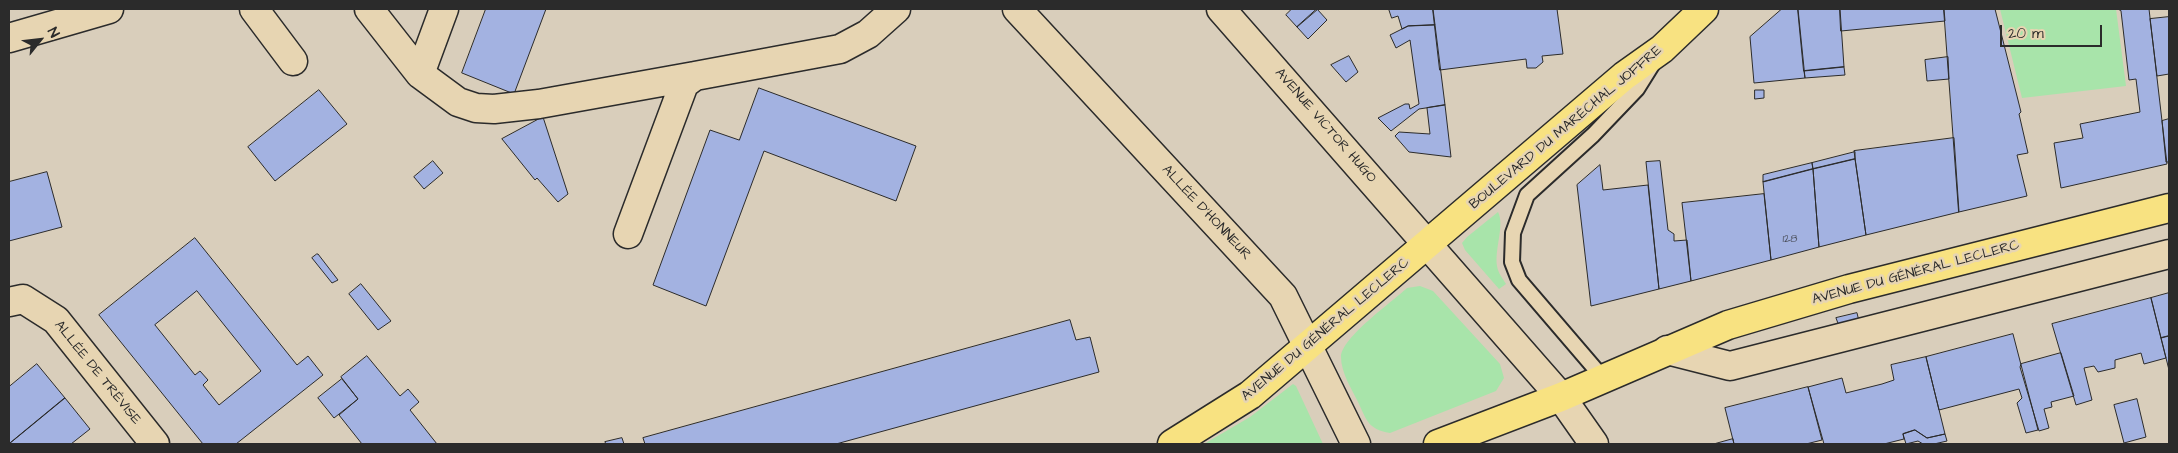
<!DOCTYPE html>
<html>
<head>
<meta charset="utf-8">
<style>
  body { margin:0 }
  #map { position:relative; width:2178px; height:453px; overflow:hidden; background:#d9cebb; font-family:"Architects Daughter",sans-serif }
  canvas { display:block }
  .frame { position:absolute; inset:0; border:10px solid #2b2b2b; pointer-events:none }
  .north { position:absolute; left:15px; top:15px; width:50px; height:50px; -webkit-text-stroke:4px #e7d5b2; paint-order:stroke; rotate:61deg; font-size:14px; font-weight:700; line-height:20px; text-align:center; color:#2b2b2b }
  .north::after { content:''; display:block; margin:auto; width:18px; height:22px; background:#2b2b2b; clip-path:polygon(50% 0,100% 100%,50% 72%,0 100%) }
  .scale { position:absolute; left:2000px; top:25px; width:102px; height:22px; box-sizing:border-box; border:2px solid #2b2b2b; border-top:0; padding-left:6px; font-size:15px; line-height:18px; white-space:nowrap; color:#2b2b2b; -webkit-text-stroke:4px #e7d5b2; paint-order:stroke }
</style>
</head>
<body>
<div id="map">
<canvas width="2178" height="453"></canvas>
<div class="frame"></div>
<div class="north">N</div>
<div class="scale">20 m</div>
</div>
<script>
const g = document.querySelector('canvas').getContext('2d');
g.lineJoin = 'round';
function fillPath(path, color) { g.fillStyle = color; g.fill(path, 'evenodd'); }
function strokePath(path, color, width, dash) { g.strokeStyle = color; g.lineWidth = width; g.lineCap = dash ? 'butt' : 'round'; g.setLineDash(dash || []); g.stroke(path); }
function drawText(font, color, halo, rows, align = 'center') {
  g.font = font + ' "Architects Daughter",sans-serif'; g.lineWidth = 5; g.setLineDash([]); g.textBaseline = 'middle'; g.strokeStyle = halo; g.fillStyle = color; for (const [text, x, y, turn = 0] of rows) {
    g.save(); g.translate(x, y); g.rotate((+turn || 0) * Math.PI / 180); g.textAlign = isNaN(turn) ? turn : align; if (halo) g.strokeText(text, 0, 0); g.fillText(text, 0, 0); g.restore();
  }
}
const green = new Path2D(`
  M2000 9H2116L2126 86 2022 98Z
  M1498 212C1505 225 1494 250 1497 266 1498 273 1503 279 1506 284L1499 289 1465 250 1462 243 1467 237Z
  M1420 286 1433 291 1500 364 1504 378 1496 391 1390 433C1367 429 1367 420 1357 400 1351 388 1341 372 1341 357 1341 338 1392 302 1407 288Z
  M1293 384 1296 386 1323 444H1204L1250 417Z`);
const building = new Path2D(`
  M486 9H546L514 94 462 73Z
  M1292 9H1318L1297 27 1286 15Z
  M1317 9 1327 20 1308 39 1297 27Z
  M1389 9H1433L1435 25 1408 26 1402 29 1398 16 1392 18Z
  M1433 9H1557L1563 54 1542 56 1543 62 1536 68H1527L1526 59 1440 70Z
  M1782 9H1798L1805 78 1754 83 1750 37Z
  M1798 9H1840L1844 67 1804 71Z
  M1840 9H1944L1945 21 1841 31Z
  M1944 9H1995L2021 112 2019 114 2028 153 2017 155 2027 196 1959 212Z
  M2118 9H2149L2167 164 2061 188 2054 143 2083 138 2080 124 2140 112 2136 79 2129 80 2121 11Z
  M2169 17V74L2157 76 2150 19Z
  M1435 25 1445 105 1419 109 1391 131 1378 118 1405 104H1409L1410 109 1419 104 1410 40 1396 48 1390 35 1408 26Z
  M1349 56 1358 72 1346 82 1331 65Z
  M1948 57 1949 79 1927 81 1925 60Z
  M1844 67 1845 75 1805 78 1804 71Z
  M759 88 916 146 896 201 764 151 706 306 653 285 710 130 739 140Z
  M319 90 347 124 275 181 248 147Z
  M1755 90H1764V98L1755 99Z
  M1445 105 1451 157 1409 152 1395 136 1399 132 1430 134 1427 108Z
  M543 117 568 194 558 202 537 178 535 180 502 139Z
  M2169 119V162H2166L2162 121Z
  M1954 138 1959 212 1866 235 1854 151Z
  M1855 152V159L1813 169 1812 163Z
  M1855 159 1866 235 1819 247 1813 169Z
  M433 161 443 173 424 189 414 177Z
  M1660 161 1668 230 1674 234V241L1687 240 1691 281 1659 289 1646 162Z
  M1812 163 1813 169 1763 182V175Z
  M1600 165 1603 190 1648 185 1659 289 1591 306 1577 185Z
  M1813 169 1819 247 1771 260 1763 182Z
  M47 172 62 227 9 241V182Z
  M1764 194 1771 260 1691 281 1682 203Z
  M195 238 297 365 308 356 323 375 236 444H203L99 315ZM197 291 261 371 219 405 203 385 208 380 200 371 195 375 155 325Z
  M317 254H318L338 280 332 283 312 258Z
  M361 284 391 321 378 330 349 294Z
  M2169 293V336L2161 338 2151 298Z
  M2151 298 2166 358 2144 364 2141 353 2115 360V368L2098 372 2094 366 2084 368 2092 400 2076 405 2052 324Z
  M1857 313 1859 321 1839 326 1836 318Z
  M1070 320 1076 340 1090 337 1099 372 836 444H645L643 438Z
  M2013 334 2038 430 2026 433 2017 403 2022 398 2019 389 1939 410 1926 357Z
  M2169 336V370L2161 338Z
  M2061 353 2074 396 2051 402 2052 407 2044 409 2049 428 2039 431 2020 367 2021 364Z
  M367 356 400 396 408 389 419 402 410 410 437 444H362L339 415 358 399 341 377Z
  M1926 357 1945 434 1927 438 1915 430 1903 434 1904 439 1884 444H1824L1808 387 1842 378 1846 393 1882 384 1894 380 1891 365Z
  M37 364 65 398 9 444V387Z
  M342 379 358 399 334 418 318 398Z
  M1808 387 1822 440 1806 444H1734L1725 408Z
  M65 398 90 429 71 444H9Z
  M2137 399 2146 437 2124 443 2114 405Z
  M1915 430 1927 438 1945 434 1947 441 1934 444H1923L1918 441 1906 444 1903 434Z
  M622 438 624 444H606L605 442Z
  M1733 439 1734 444H1714Z`);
const service = new Path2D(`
  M1603 378 1519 280 1512 262 1513 233 1527 195 1593 135 1637 89 1652 65`);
const minor = new Path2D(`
  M254 9 293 61
  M369 9 420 74
  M444 9 420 74 458 102 476 108 494 109 539 104 695 76
  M9 38 109 9
  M628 234 684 84 695 76 840 49 868 34 896 9
  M9 302 23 299 56 320 155 444
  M1667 350 1730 366 2169 254`);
const secondary = new Path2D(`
  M1017 9 1283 296 1356 444
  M1221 9 1561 397 1594 444`);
const primary = new Path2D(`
  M1172 444 1250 395 1624 76 1662 49 1704 9
  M1438 444 1561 397 1728 325 1849 289 2169 208`);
const numberNames = [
  ["128",1790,240]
];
const streetNames = [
  ["AVENUE VICTOR HUGO",1325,126,49],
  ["BOULEVARD DU MARÉCHAL JOFFRE",1566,128,-40],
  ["ALLÉE D'HONNEUR",1206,213,47],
  ["AVENUE DU GÉNÉRAL LECLERC",1916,273,-15],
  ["AVENUE DU GÉNÉRAL LECLERC",1326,330,-40],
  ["ALLÉE DE TRÉVISE",97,373,51]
];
fillPath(green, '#a8e4aa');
fillPath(building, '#a3b2e1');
strokePath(building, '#2b2b2b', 1);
strokePath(service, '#2b2b2b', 18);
strokePath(minor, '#2b2b2b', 31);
strokePath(secondary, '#2b2b2b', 31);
strokePath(primary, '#2b2b2b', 31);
strokePath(service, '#e7d5b2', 14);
strokePath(minor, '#e7d5b2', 28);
strokePath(secondary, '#e7d5b2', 28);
strokePath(primary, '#f8e281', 28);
drawText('11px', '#494d58', null, numberNames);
drawText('14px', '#2b2b2b', '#e7d5b2', streetNames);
</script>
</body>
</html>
